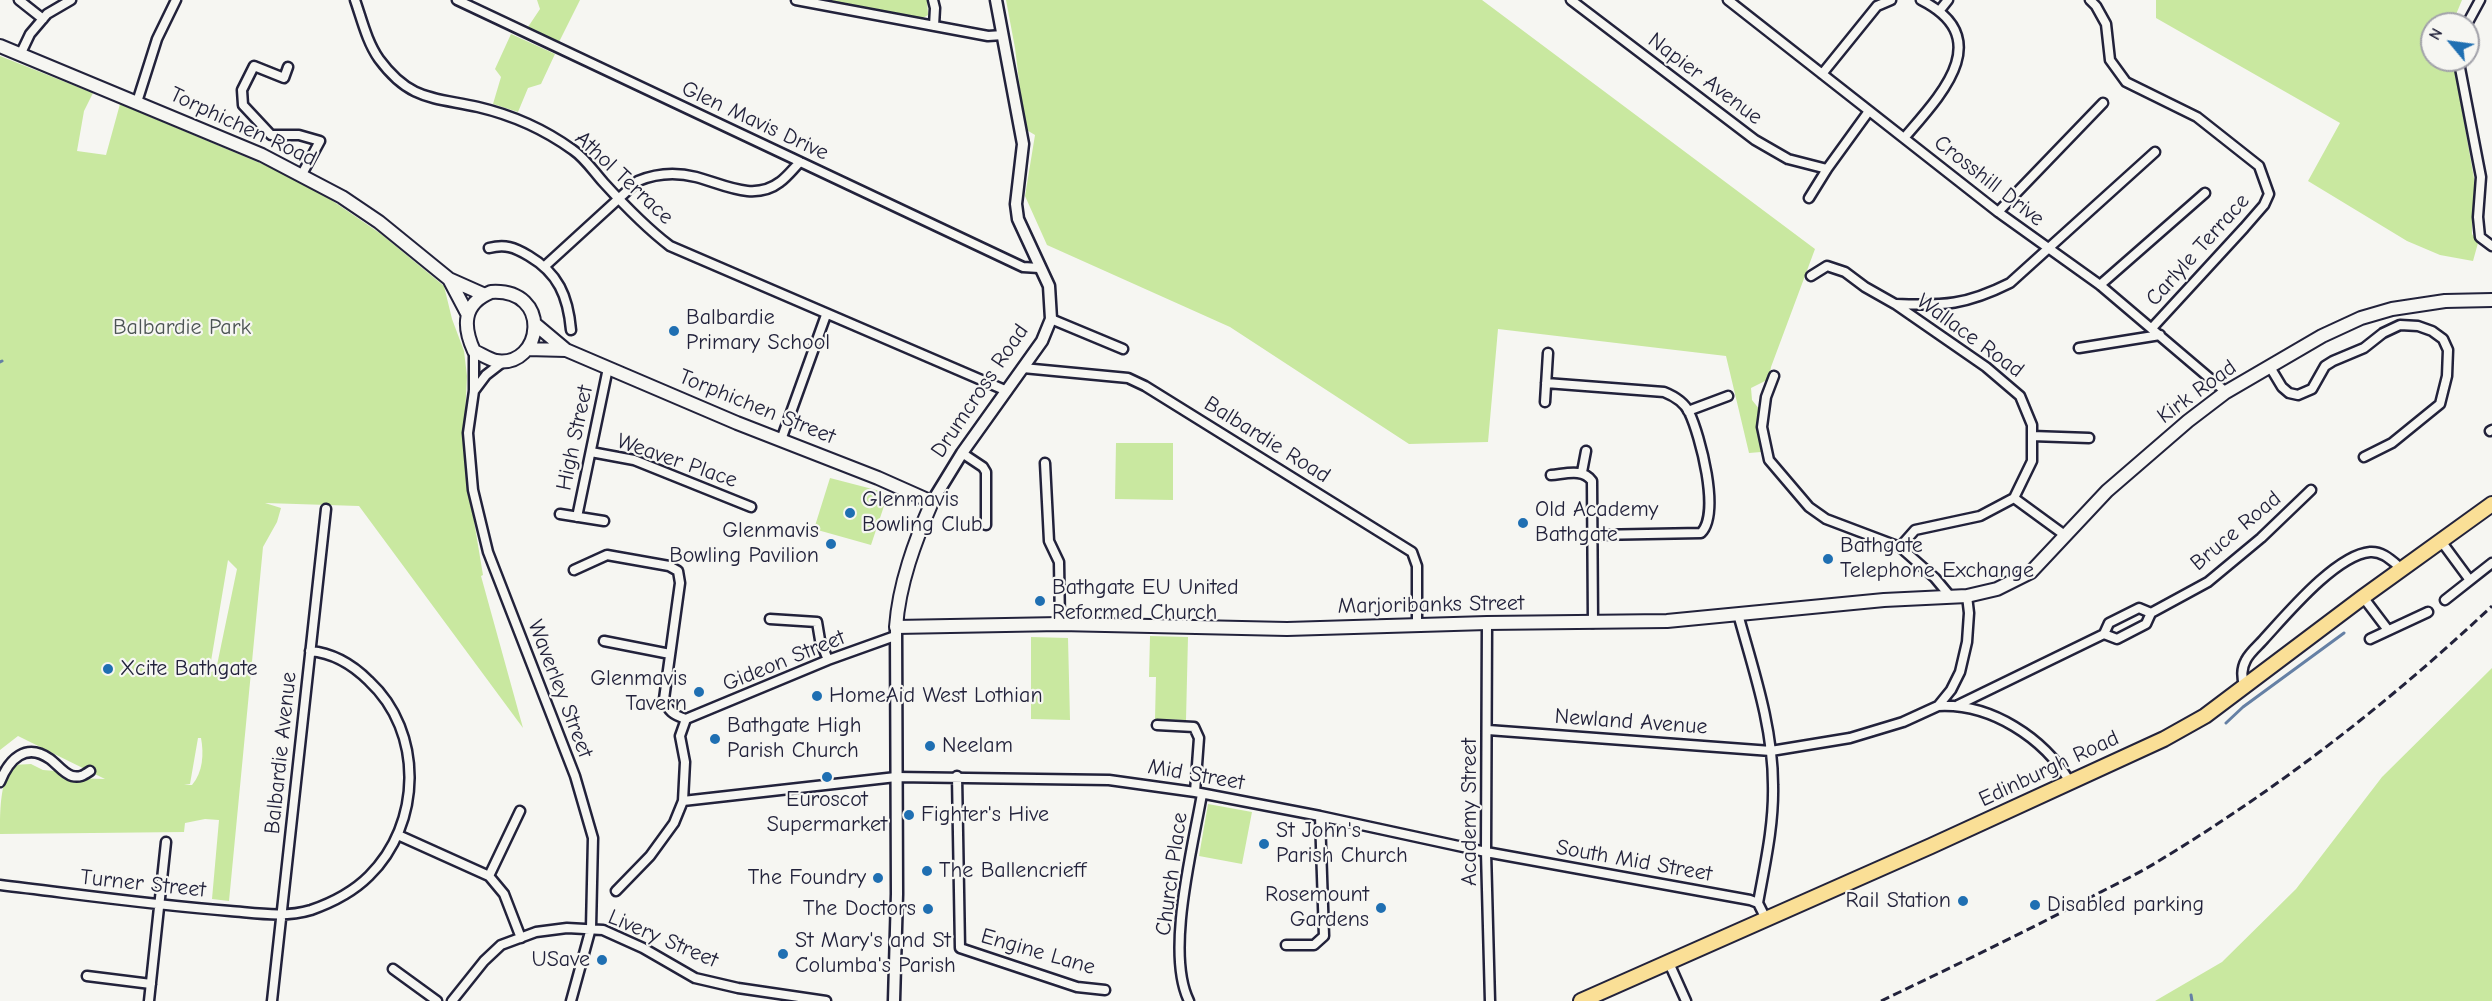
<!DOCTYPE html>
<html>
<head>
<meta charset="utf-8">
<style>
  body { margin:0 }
  #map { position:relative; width:2492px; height:1001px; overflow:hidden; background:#f6f6f2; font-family:"Comic Neue",sans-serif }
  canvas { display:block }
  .north { position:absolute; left:2420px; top:12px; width:60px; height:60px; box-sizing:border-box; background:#f6f6f2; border:2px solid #a1a1a9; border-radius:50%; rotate:299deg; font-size:16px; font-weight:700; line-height:24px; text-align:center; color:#22223b }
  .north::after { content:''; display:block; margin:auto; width:21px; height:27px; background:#1f6fb2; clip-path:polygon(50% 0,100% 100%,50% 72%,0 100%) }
</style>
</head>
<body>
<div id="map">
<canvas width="2492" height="1001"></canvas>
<div class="north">N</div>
</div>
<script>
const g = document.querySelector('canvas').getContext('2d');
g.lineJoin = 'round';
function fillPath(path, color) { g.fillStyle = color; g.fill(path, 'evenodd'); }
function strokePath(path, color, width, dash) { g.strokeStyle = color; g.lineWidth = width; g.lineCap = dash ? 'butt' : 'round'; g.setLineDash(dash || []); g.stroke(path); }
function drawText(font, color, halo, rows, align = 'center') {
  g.font = font + ' "Comic Neue",sans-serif'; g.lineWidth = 4.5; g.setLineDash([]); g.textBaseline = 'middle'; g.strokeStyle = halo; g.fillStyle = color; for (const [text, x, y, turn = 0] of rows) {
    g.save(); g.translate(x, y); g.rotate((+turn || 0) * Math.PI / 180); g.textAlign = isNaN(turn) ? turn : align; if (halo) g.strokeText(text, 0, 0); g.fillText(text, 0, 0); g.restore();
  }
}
const green = new Path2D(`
  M537 0H580L559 42 528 27 540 9Z
  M820 0H927L928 15 918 21Z
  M1006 0H1482L1815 249 1771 367 1769 379 1751 388 1752 400 1760 410 1758 429 1761 452 1749 453 1726 356 1498 329 1488 442 1409 444 1230 327 1047 245 1025 196 1035 135 1025 129 1015 48Z
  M2156 0H2462L2452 24H2432V60H2453L2477 195 2472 220V234L2478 243 2473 261 2440 255 2407 241 2308 181 2340 123 2156 18Z
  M511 34 555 54 541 84 528 88 518 112 493 104 501 77 495 69Z
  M0 56 93 93 84 111 77 151 106 155 120 104 305 182 381 234 444 286 452 319 464 351 467 376 464 438 469 491 483 575 481 576 523 728 359 506 265 503 281 508 277 522 263 547 229 901 212 899 219 820 205 819 185 823 184 832 0 834C0 810 0 784 12 765L31 764 43 770 56 771 72 778 105 779 18 736 0 750ZM228 560 237 569 216 670 209 673ZM198 738H201C204 754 203 772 192 785H184L190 784Z
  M1116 443H1173V500L1115 499Z
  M830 478 880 491 887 497 871 545 814 529Z
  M1150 636 1188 637 1186 720 1155 719 1156 677H1149Z
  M1031 637 1068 638 1070 720 1031 719Z
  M2492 668V1001H2155L2222 962 2296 889 2382 777Z
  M1208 804 1252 812 1242 864 1199 856Z`);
const stream = new Path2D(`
  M0 362 2 361
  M2226 723 2243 707 2344 633
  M2191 995 2192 1001`);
const minor = new Path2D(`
  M19 0 43 19
  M355 0C362 20 367 42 379 59 410 101 433 97 478 107 512 115 544 129 573 150 585 158 594 172 604 183 625 206 645 227 670 246L1007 391
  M457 0 1023 267 1039 268
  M796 0 988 36 1003 35
  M933 0 935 8 934 26
  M1571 0 1755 140 1788 159 1827 169
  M1728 0 1998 212 2100 285 2226 392
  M2090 0 2096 6 2106 24 2110 60 2126 82 2197 117 2259 166 2269 194 2264 205 2244 228 2152 328
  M1940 10 1948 0
  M2467 24 2480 0
  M20 55 30 34 47 14 71 0
  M2461 60 2460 68 2481 177 2478 217 2480 237 2492 246
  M288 67 284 78 254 66 242 90 243 105 271 135H299L320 141 301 176
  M1822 74 1877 6 1891 0
  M137 102 157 39 176 0
  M1905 137C1942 94 1996 38 1921 0
  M1809 198 1827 169 1869 111
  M1998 212 2103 103
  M489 248C505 244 514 247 529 256 558 273 568 296 571 330
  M545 266 638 181C657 173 676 172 696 177 723 184 754 202 780 182 787 177 793 169 800 162
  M1811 276 1827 266 1845 272 1865 287 1895 304 1986 367 2020 396 2032 425V461L2014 498 2066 536
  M2100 285 2205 193
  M1896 304C1944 306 1966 305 2010 283L2155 152
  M1051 319 1123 349
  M2079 348 2160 335
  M474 351V391L468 433 473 490 488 552 575 776 593 838 591 928 571 1001
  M2270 367 2282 387 2289 393 2298 395 2312 389 2325 366 2333 361 2364 348 2383 333 2400 325 2418 326 2432 331 2443 339 2448 350 2447 376 2440 404 2392 443 2364 457
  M1023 368 1128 378 1145 386 1412 552 1417 566V626
  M1774 376 1766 397 1762 427 1769 460 1809 507 1826 519 1900 547 1935 578 1950 596
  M1546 383 1664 392C1674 396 1684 402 1689 412 1700 435 1721 513 1701 533L1594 535
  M474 391 486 375 504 361
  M1545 402 1548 353
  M1688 411 1728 396
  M2490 431 2492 430
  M2032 436 2089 438
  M781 440 826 315
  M591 452 634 460 751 507
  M962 453 983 467 986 472V525
  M1045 463 1049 541 1059 562 1060 624
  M1582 472 1586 451
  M1551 475C1565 474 1583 468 1592 481L1593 623
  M560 514 604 521
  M577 517 608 368
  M2441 541 2469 579
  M1900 547 1915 530 1980 516 2014 498
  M574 570 607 555 669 566 678 571 680 583 664 699C668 711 673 715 686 719
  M2363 597 2388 630
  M2445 600 2492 563
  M1738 614C1753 669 1773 726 1773 785 1774 825 1765 864 1758 903
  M770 619 817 622 820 640 828 660
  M1487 623 1486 852 1490 1001
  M2104 634 2117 639 2146 624 2151 613
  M2370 639 2428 612
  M604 641 670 654
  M2244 686C2242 677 2241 669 2246 660 2250 652 2259 645 2264 639 2287 614 2336 555 2370 552 2383 551 2392 561 2402 569
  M1958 705 2104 634 2109 623 2139 608 2151 613 2208 582 2261 538 2311 490
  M1938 706C1991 703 2044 738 2070 782
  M686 719 828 660 895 636
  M1157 725 1194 727 1199 738 1195 792
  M1488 730 1771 751 1850 738 1903 722 1938 706 1951 690 1960 672 1967 642 1969 613 1967 596
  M957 776 960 948 1077 987 1105 990
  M0 782C9 759 26 742 50 759 57 764 64 774 72 776 80 778 84 775 90 771
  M683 801 896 777 1109 780 1195 792 1320 816 1486 852 1750 900 1758 903 1766 919
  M398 835 489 876 504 894 521 938
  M489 876 520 811
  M0 885C76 894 153 905 230 911 256 913 285 918 311 910 331 903 354 891 369 876 422 824 424 732 369 681 352 664 334 653 310 651
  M616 891 650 856 674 823 683 801 685 762 680 736 686 719
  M1286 945H1314L1324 936 1320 816
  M1669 963 1686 1001
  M393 969 437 1001
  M87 976 151 984
  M149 1001 166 842
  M272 1001 326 509
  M452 1001 484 961 501 945 536 932 567 928 603 930 643 948 695 978 738 988 826 1001
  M1189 1001C1165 953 1193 847 1202 794`);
const tertiary = new Path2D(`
  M932 502 962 453 1042 341 1051 319 1049 286 1018 219 1016 204 1023 144 996 0
  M894 1001 897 894 896 627`);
const secondary = new Path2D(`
  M0 46 262 155 342 197 379 222 449 279 485 295
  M449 279 468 315
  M491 292C553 288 543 368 496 361 488 359 481 354 474 351 463 327 462 304 491 292Z
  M535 324 566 350 737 423 878 478 932 502C915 541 899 584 896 627L1060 624 1287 629 1487 623 1667 621 1884 600 1967 596 1997 589 2031 572 2107 491 2188 421 2226 392 2322 336 2361 318 2392 309 2445 301 2492 300
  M527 349 566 350`);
const primary = new Path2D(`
  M1581 1001 1931 846 2164 739 2205 716 2363 597 2492 504`);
const rail = new Path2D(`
  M1881 1001C1952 967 2023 933 2093 896 2114 885 2136 875 2157 862 2278 789 2389 703 2492 606`);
const markers = [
  [674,331,6,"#1f6fb2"],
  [850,513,6,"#1f6fb2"],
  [1523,523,6,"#1f6fb2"],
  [831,544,6,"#1f6fb2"],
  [1828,559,6,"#1f6fb2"],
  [1040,601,6,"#1f6fb2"],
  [108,669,6,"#1f6fb2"],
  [699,692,6,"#1f6fb2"],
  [817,696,6,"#1f6fb2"],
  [715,739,6,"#1f6fb2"],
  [930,746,6,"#1f6fb2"],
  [827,777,6,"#1f6fb2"],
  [909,815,6,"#1f6fb2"],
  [1264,844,6,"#1f6fb2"],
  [927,871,6,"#1f6fb2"],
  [878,878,6,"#1f6fb2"],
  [1963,901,6,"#1f6fb2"],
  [2035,905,6,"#1f6fb2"],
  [1381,908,6,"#1f6fb2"],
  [928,909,6,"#1f6fb2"],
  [783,954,6,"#1f6fb2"],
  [602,960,6,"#1f6fb2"]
];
const streetNames = [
  ["Napier Avenue",1705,79,37],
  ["Glen Mavis Drive",755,121,25],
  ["Torphichen Road",243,127,25],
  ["Athol Terrace",624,178,43],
  ["Crosshill Drive",1989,181,38],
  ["Carlyle Terrace",2198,250,-48],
  ["Wallace Road",1970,336,36],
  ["Drumcross Road",980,391,-56],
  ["Kirk Road",2197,392,-36],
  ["Torphichen Street",757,407,22],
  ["High Street",575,438,-78],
  ["Balbardie Road",1267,440,32],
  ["Weaver Place",677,461,19],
  ["Bruce Road",2236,531,-40],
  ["Marjoribanks Street",1431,605,-1],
  ["Gideon Street",784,661,-22],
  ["Waverley Street",560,689,69],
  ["Newland Avenue",1631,722,4],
  ["Balbardie Avenue",281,753,-84],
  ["Edinburgh Road",2049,769,-25],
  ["Mid Street",1196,775,10],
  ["Academy Street",1470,812,-90],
  ["South Mid Street",1634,861,10],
  ["Church Place",1172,874,-82],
  ["Turner Street",143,884,6],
  ["Livery Street",663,939,23],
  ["Engine Lane",1038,952,16]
];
const poiNames = [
  ["Balbardie",686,318],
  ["Primary School",686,343],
  ["Glenmavis",862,500],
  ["Bowling Club",862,525],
  ["Old Academy",1535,510],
  ["Bathgate",1535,535],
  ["Glenmavis",819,531,"right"],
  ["Bowling Pavilion",819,556,"right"],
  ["Bathgate",1840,546],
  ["Telephone Exchange",1840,571],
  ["Bathgate EU United",1052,588],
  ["Reformed Church",1052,613],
  ["Xcite Bathgate",120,669],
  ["Glenmavis",687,679,"right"],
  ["Tavern",687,704,"right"],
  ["HomeAid West Lothian",829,696],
  ["Bathgate High",727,726],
  ["Parish Church",727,751],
  ["Neelam",942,746],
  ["Euroscot",827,800,"center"],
  ["Supermarket",827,825,"center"],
  ["Fighter's Hive",921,815],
  ["St John's",1276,831],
  ["Parish Church",1276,856],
  ["The Ballencrieff",939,871],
  ["The Foundry",866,878,"right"],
  ["Rosemount",1369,895,"right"],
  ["Gardens",1369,920,"right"],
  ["Rail Station",1951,901,"right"],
  ["Disabled parking",2047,905],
  ["The Doctors",916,909,"right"],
  ["St Mary's and St",795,941],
  ["Columba's Parish",795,966],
  ["USave",590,960,"right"]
];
const parkNames = [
  ["Balbardie Park",182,328]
];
fillPath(green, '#c9e8a0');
strokePath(stream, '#6580a5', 3);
strokePath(minor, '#22223b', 13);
strokePath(tertiary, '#22223b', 15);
strokePath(secondary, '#22223b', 16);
strokePath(primary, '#22223b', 18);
strokePath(minor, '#f6f6f2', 8);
strokePath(tertiary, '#f6f6f2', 10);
strokePath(secondary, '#f6f6f2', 12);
strokePath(primary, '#fadf96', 14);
strokePath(rail, '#22223b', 3, [9, 4.5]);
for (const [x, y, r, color] of markers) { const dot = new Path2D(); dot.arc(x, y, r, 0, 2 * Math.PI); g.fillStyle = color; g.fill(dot); strokePath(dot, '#f6f6f2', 2); }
drawText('22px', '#22223b', '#f6f6f2', streetNames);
drawText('22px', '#22223b', '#f6f6f2', poiNames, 'left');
drawText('22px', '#4c5454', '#f6f6f2', parkNames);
</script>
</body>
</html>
